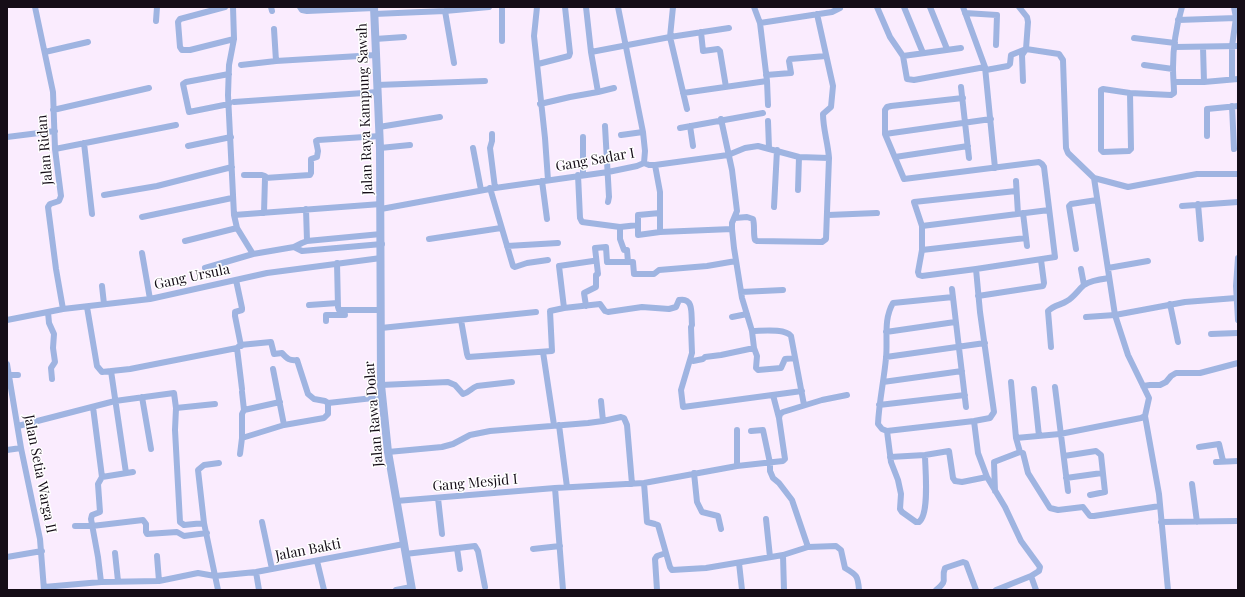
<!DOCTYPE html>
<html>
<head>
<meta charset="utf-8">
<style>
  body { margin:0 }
  #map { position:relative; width:1245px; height:597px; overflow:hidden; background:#faecfe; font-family:"Playfair Display",serif }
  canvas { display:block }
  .frame { position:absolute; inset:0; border:8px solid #150d17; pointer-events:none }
</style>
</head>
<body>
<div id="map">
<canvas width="1245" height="597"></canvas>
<div class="frame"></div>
</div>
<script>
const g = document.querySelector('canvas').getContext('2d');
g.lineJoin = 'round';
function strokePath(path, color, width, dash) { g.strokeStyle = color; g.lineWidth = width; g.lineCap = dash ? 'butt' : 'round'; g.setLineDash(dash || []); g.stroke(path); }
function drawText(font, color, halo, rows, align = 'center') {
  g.font = font + ' "Playfair Display",serif'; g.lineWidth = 3; g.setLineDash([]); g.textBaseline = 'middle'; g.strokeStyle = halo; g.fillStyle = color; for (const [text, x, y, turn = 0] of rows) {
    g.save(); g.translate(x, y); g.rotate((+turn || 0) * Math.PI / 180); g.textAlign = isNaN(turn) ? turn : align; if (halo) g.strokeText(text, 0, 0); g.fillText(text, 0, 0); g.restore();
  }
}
const minor = new Path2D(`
  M35 7 53 92 55 149 61 196 59 201 50 204 48 207 56 269 63 309
  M225 7 180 19 178 22 180 47 182 50H190L234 39
  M233 7 234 39 229 65 228 95 234 215 237 228 253 254 294 247 302 243 307 241 381 234
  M271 7 272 11
  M300 7 302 10 307 11 374 8
  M502 7V41
  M537 7 534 36 545 138 548 180
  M754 7 760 23 767 81 768 105
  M877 7 890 37 903 56 907 79 914 80 985 67
  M904 7 923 53
  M930 7 947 49
  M963 7 985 67 995 168
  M445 11 454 63
  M965 13 997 15 996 45
  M374 14 445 11 489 7
  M1178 20 1236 18
  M156 21 157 7
  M760 23 832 12 840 8
  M274 29 276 61
  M701 32 703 51 718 49 720 51 726 87
  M1134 38 1175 43
  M375 39 404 37
  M1175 47 1238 46
  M1203 47 1204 82
  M45 52 88 42
  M591 52 670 37 673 7
  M903 56 961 48
  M538 64 569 56 570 53 565 7
  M241 65 276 61 376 55
  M1144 65 1173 69
  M986 70 1008 66 1010 64 1011 55 1026 49
  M229 74 186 82 183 84 189 112 229 104
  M766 75 791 73 789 61 790 59 826 56
  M1232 79V46L1236 18 1234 7
  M1023 81 1022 55 1026 49
  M1175 82H1204L1238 79
  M377 85 485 81
  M961 87 969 158
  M598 92 614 88
  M683 93 767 81
  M1130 93 1131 149 1129 151 1103 152 1101 150V90L1103 89 1130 93 1171 95 1174 93C1174 85 1173 77 1173 68 1173 47 1176 27 1182 7
  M963 98 891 106 887 107 885 110V134L904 179 1039 162 1042 164 1044 167 1055 257 976 269 922 276 919 275 918 272 922 250V226L914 202 1016 191
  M234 102 378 92
  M540 104 570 97 598 92 591 52 586 7
  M1232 106 1234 149
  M687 109 670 37 729 28
  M53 110 149 88
  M721 119 732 170 737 211 732 223V229L734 248 742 298 752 331 754 348 757 356 756 368 758 370 781 368 785 359 795 358
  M768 121 769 148
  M605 126 609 197 608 202
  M690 126 693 146
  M379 127 440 117
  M680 128 763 113
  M492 134V141L490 148 495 188
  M885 134 991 119
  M621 135 643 132
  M1207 136V109L1238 106
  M7 137 55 131
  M583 137V175
  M84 143 92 214
  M188 146 231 137
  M380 148 410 145
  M473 148 481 190
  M55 149 176 125
  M895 157 968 146
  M644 163 649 165H655L728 155 745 148 758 146 799 157 829 158
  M655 165 660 192V232L732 229
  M244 175H262L265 176V178
  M578 175 580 218 582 222 620 227 638 225V215L660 213
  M1094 178 1128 187 1197 174H1238
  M542 181 547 219
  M1016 181 1018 214
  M490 188 513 266 515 267 527 263 548 260
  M798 190 799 157
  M104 195 157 186 232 167
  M1198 204 1201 239
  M1182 206 1238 202
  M774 207 777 150
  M306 209 307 241
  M381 209 495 188 608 172 637 166 644 163 645 151 643 132 618 7
  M264 213 265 178 310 175 311 173V159L317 157 318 151 316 141 318 140 380 136
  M1023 213 1027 246
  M234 215 381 204
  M828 215 877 213
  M142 217 232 198
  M735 218 747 217 753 219C755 226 753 233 755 240L757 241 822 242 826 239 829 158C828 143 823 129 823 114L831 107 833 86 817 14
  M638 225V235L660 232
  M922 226 1049 210
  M620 227V239L624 250H627L628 262
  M429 239 501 228
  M185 241 237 228
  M507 246 558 243
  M294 247 302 251 382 244
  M1076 249 1069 206 1071 204 1097 200
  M922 250 1026 238
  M142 253 150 299
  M1238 258 1236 286 1238 320
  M337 263 338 307 339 310H381
  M205 268 253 254
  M1108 268 1148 261
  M1081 269 1084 285
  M236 280 242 308V310L235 312V316L241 346
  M102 286 104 304
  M952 289 966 407
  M741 292 783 290
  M978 296 1043 286 1044 283 1041 260
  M953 297 893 303C883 320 888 340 886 358 884 380 879 402 878 424L882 429 887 431 974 421 990 418 994 412 980 312 976 269
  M1170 304 1178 342
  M309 305 338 303
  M586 306 584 293 596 287V275L598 274 595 248 606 247 607 262H633L634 274H654L659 270 707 266 736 261
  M87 307 97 366 102 372 130 369 237 348
  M564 308 559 266 593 261
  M48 312 49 323 54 334 53 348 55 362 51 368 52 379
  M732 317 747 314
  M1086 317 1115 315 1185 302 1236 298
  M7 320 63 309 150 299 267 273 381 258
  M461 320 467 354 468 357 552 351 550 311 564 308 600 304 605 311 608 312 642 307 669 309 676 307 679 300C694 297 691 314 692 325L691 327 692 353 681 390 683 407 802 391
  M326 321V315H345L344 310
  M381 328 536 312
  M752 331C762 331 785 328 791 336L804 405
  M886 332 955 322
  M1211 334 1238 333
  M1051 347 1048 311C1054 305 1061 305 1067 301 1074 297 1078 290 1084 285 1091 280 1101 279 1109 278
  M543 352 554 425
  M886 357 985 343
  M690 360 693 361 703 359 705 357 721 355 754 348
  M7 364 21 448 40 539 44 590
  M273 369 284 425
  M111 371 126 473
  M9 375H18
  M883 382 962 371
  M1011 382 1016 438 1020 452 1023 453 1028 473 1050 508 1058 510 1083 507 1090 516H1094L1160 506
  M381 385 448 382 455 385 463 394C469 393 471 388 477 386L512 382
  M1143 386 1150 385H1160L1166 382 1171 376 1176 373H1200L1238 363
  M1055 387 1068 491
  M242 389 237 348 240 345 271 342 274 354 282 353C287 359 290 361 297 360L308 394 314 399 325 401 328 403
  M1034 389 1039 436
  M242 392 244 410
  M773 395 779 418
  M142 397 151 449
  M601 401 603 421
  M879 405 965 395
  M93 407 102 477
  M176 408 215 404
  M1145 416 1159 494 1168 590
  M974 421 978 453 987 477 1005 507 1021 541 1040 567 1039 571 1031 576 996 590
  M559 425 567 487
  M18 426 115 401 174 393 176 408 175 430 180 522 184 525 204 523
  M737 430V466
  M751 431 763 430 770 463V471L773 478 779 483 792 500 808 547
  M887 431 891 462 898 480 901 494 900 509 902 512 916 522H919C930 514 925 468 925 455
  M242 438 284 425 324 418 328 414V403L382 397
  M1016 438 1060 434 1141 418 1145 416 1149 398 1128 355 1115 315 1094 178 1068 153 1066 148 1063 60 1059 54 1026 49 1028 22 1027 17 1019 7
  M1199 447 1219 444 1223 461
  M7 450 21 448
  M388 452 442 447 453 444 470 435 490 431 588 423 603 421 621 417 624 418 627 425 632 484
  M240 454 242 438V414L244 410 280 402
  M1064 456 1096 451 1101 455 1105 492 1090 495
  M890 457 925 455 949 451 953 478 955 481 962 482 987 477
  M1216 462 1238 461
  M694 473 697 502 702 512 718 516 721 529
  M1066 478 1102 473
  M644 483 647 522 655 524 658 525 670 567 672 570 706 568 783 555 808 547 836 546 841 550 845 568C857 575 858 576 859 590
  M1192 484 1197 522
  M555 488 563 590
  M995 491 994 462 1020 452
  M438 498 442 534
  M396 501 555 488 644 483 737 466 783 461 785 459 779 418 780 414 783 412 822 400 847 395
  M766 519 770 557
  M262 522 272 569
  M1161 522 1238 521
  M75 526H92L143 520 146 524V532L147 534 177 532 184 536 207 533
  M457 548 460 569
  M533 549 560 546
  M115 553 118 581
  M405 554 475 546 478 551 485 587
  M783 555 784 590
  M157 556 159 581
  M7 557 42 551
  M317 561 324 590
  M739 563 742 590
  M256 572 259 590
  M1031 576 1036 590
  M101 582 98 557 91 519 92 515 100 512 98 484 102 477 133 472
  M44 587 101 582 159 581 198 573 215 576 256 572 404 544
  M218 590 204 523 198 470 204 465 219 463
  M396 590 411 587
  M657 590 655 559 657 556 666 553
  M936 590C950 579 940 580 945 568L963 562 966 563 976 590`);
const tertiary = new Path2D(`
  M374 7 380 148 381 385 388 452 412 590`);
const streetNames = [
  ["Jalan Raya Kampung Sawah",365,109,-92],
  ["Jalan Ridan",45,150,-95],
  ["Gang Sadar I",595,160,-10],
  ["Gang Ursula",192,277,-12],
  ["Jalan Rawa Dolar",374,414,-95],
  ["Jalan Setia Warga II",40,474,79],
  ["Gang Mesjid I",475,483,-5],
  ["Jalan Bakti",308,550,-11]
];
strokePath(minor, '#9fb4e1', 6);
strokePath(tertiary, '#9fb4e1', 8);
drawText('14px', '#150d17', '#fff', streetNames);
</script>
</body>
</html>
